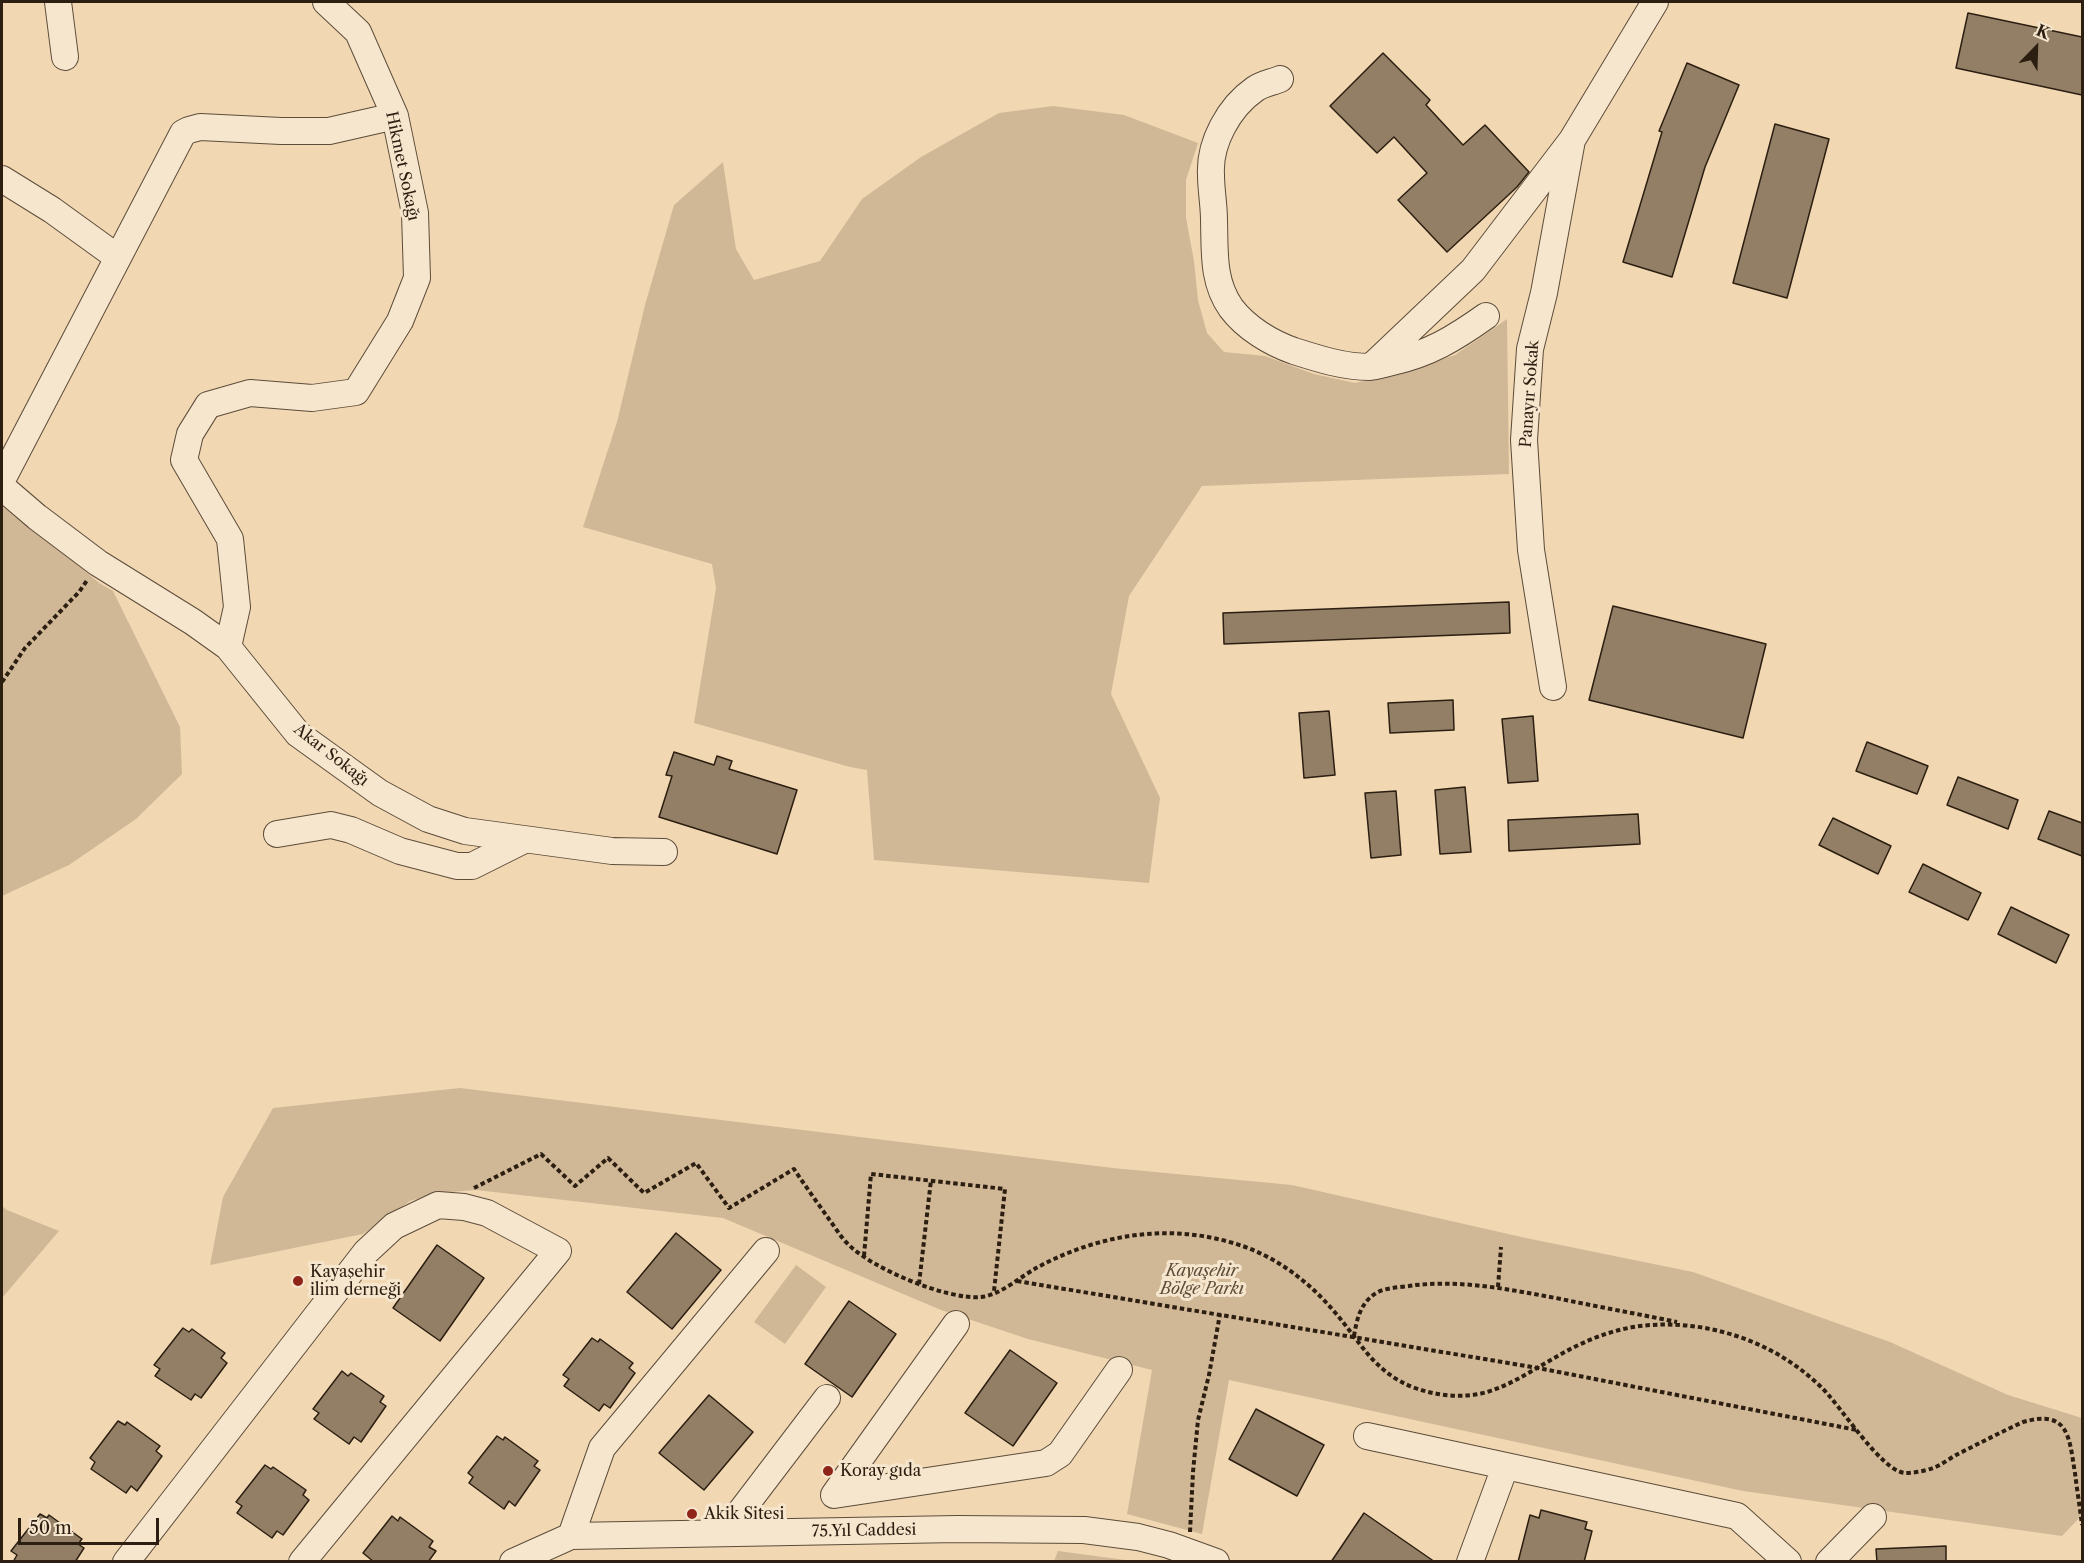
<!DOCTYPE html>
<html>
<head>
<meta charset="utf-8">
<style>
  body { margin:0 }
  #map { position:relative; width:2084px; height:1563px; overflow:hidden; background:#f1d8b3; font-family:"Libre Caslon Text",serif }
  canvas { display:block }
  .frame { position:absolute; inset:0; border:3px solid #2c1e11; pointer-events:none }
  .north { position:absolute; left:2006px; top:18px; width:60px; height:60px; -webkit-text-stroke:4px #f6e6ce; paint-order:stroke; rotate:23deg; font-size:16px; font-weight:700; line-height:24px; text-align:center; color:#2c1e11 }
  .north::after { content:''; display:block; margin:auto; width:21px; height:27px; background:#2c1e11; clip-path:polygon(50% 0,100% 100%,50% 72%,0 100%) }
  .scale { position:absolute; left:18px; top:1518px; width:141px; height:27px; box-sizing:border-box; border:3px solid #2c1e11; border-top:0; padding-left:8px; font-size:18px; line-height:21px; white-space:nowrap; color:#2c1e11; -webkit-text-stroke:4px #f6e6ce; paint-order:stroke }
</style>
</head>
<body>
<div id="map">
<canvas width="2084" height="1563"></canvas>
<div class="frame"></div>
<div class="north">K</div>
<div class="scale">50 m</div>
</div>
<script>
const g = document.querySelector('canvas').getContext('2d');
g.lineJoin = 'round';
function fillPath(path, color) { g.fillStyle = color; g.fill(path, 'evenodd'); }
function strokePath(path, color, width, dash) { g.strokeStyle = color; g.lineWidth = width; g.lineCap = dash ? 'butt' : 'round'; g.setLineDash(dash || []); g.stroke(path); }
function drawText(font, color, halo, rows, align = 'center') {
  g.font = font + ' "Libre Caslon Text",serif'; g.lineWidth = 6; g.setLineDash([]); g.textBaseline = 'middle'; g.strokeStyle = halo; g.fillStyle = color; for (const [text, x, y, turn = 0] of rows) {
    g.save(); g.translate(x, y); g.rotate((+turn || 0) * Math.PI / 180); g.textAlign = isNaN(turn) ? turn : align; if (halo) g.strokeText(text, 0, 0); g.fillText(text, 0, 0); g.restore();
  }
}
const green = new Path2D(`
  M1053 106 1124 115 1198 143 1186 180V218L1194 261 1198 300 1207 333 1224 352 1265 356 1314 374 1355 383 1406 371 1455 355 1507 319 1509 474 1202 486 1129 596 1111 694 1160 798 1149 883 874 860 867 770 850 767 694 723 716 588 712 564 583 527 617 422 645 305 674 205 723 162 736 249 754 280 820 261 862 199 921 157 999 113Z
  M2 499 99 583 113 591 180 727 182 774 136 819 69 865 2 896Z
  M460 1088 1113 1168 1292 1185 1526 1238 1693 1272 1890 1342 2008 1395 2082 1418V1515L2062 1536 1743 1491 1229 1380 1202 1534 1127 1514 1152 1370 1028 1339 941 1310 723 1218 476 1190 437 1193 410 1201 363 1234 210 1265 223 1197 273 1108Z
  M2 1206 7 1210 59 1231 2 1298Z
  M796 1265 826 1287 785 1344 754 1322Z
  M1058 1551 1125 1560 1134 1561H1054Z`);
const building = new Path2D(`
  M1968 13 2082 37V95L1956 68Z
  M1383 53 1430 100 1426 105 1463 145 1485 125 1529 172 1517 187 1447 252 1398 200 1427 173 1394 137 1377 153 1330 106Z
  M1687 63 1739 85 1705 167 1672 277 1623 262 1662 132 1659 131Z
  M1775 124 1829 139 1787 298 1733 283Z
  M1509 602 1510 633 1224 644 1223 613Z
  M1613 606 1766 644 1743 738 1589 700Z
  M1453 700 1454 730 1390 733 1388 703Z
  M1329 711 1335 775 1304 778 1299 713Z
  M1533 716 1538 781 1508 783 1502 719Z
  M1867 742 1928 766 1917 794 1856 771Z
  M674 752 714 765 717 756 732 761 729 769 797 790 777 854 659 817 672 776 666 775Z
  M1958 777 2018 800 2008 829 1947 805Z
  M1465 787 1471 852 1440 854 1435 790Z
  M1396 791 1401 855 1371 858 1365 793Z
  M2049 811 2082 823V856L2038 839Z
  M1638 814 1640 844 1509 851 1508 820Z
  M1833 818 1891 846 1878 874 1819 845Z
  M1923 864 1981 893 1968 920 1909 892Z
  M2011 907 2069 935 2056 963 1998 934Z
  M676 1233 721 1270 672 1329 627 1292Z
  M437 1245 484 1278 440 1341 393 1308Z
  M849 1301 896 1334 852 1397 805 1364Z
  M183 1328 189 1332 192 1329 225 1353 221 1358 227 1363 201 1398 195 1394 191 1400 155 1376 160 1369 154 1365Z
  M592 1338 598 1342 600 1339 633 1363 629 1368 635 1373 610 1408 604 1404 599 1411 564 1386 569 1379 563 1375Z
  M1010 1350 1057 1383 1013 1446 965 1413Z
  M342 1371 348 1376 351 1373 384 1396 380 1402 386 1406 361 1442 354 1437 349 1444 314 1419 319 1413 313 1409Z
  M709 1395 753 1432 704 1490 659 1453Z
  M1256 1409 1324 1445 1297 1496 1229 1459Z
  M118 1421 125 1425 127 1422 160 1446 156 1451 162 1456 137 1491 131 1486 126 1493 91 1469 95 1462 90 1458Z
  M497 1436 503 1440 505 1437 538 1461 534 1466 540 1470 515 1506 509 1501 504 1509 469 1483 473 1477 468 1473Z
  M265 1465 271 1469 273 1467 306 1490 303 1495 309 1500 283 1535 277 1531 272 1538 237 1513 242 1506 236 1502Z
  M1541 1510 1587 1522 1585 1529 1592 1531 1584 1562H1518L1530 1515 1539 1518Z
  M1364 1513 1435 1562H1331Z
  M40 1514 47 1518 49 1515 82 1539 78 1544 84 1548 75 1562H13L17 1555 11 1551Z
  M392 1516 398 1521 400 1517 433 1541 429 1547 436 1551 428 1562H374L363 1553Z
  M1946 1546V1562H1877L1876 1549Z`);
const path = new Path2D(`
  M2 682 25 648 79 592 88 579
  M474 1188 541 1154 575 1186 608 1158 644 1193 696 1163 729 1208 794 1169C806 1187 819 1205 831 1222 837 1230 842 1239 849 1245 873 1269 947 1300 981 1297 1001 1295 1021 1276 1038 1267 1098 1235 1166 1223 1233 1243 1272 1254 1306 1279 1333 1310 1360 1341 1374 1373 1415 1388 1435 1395 1457 1398 1479 1394 1507 1388 1531 1371 1556 1357 1585 1340 1617 1327 1651 1325 1713 1321 1776 1343 1821 1387 1841 1406 1881 1471 1905 1473 1913 1473 1925 1471 1933 1468 1942 1465 1950 1458 1958 1454 1980 1443 2001 1432 2023 1422 2069 1409 2069 1437 2075 1473 2077 1490 2080 1508 2082 1525
  M864 1256 871 1174 1005 1189 994 1291
  M1017 1281 1538 1368 1857 1430
  M919 1284 931 1180
  M1498 1287 1501 1247
  M1354 1336C1357 1318 1361 1300 1380 1291 1391 1287 1405 1287 1416 1285 1466 1280 1512 1290 1561 1299 1599 1307 1638 1314 1677 1322
  M1190 1532 1193 1472 1198 1420 1209 1375 1220 1314`);
const minor = new Path2D(`
  M58 2 65 57
  M1280 79C1273 82 1262 84 1255 89 1229 107 1209 143 1211 175 1211 190 1214 205 1214 220 1215 251 1212 281 1231 308 1246 328 1271 343 1294 351 1319 359 1344 367 1370 367 1377 366 1385 364 1392 362 1429 354 1455 338 1486 316
  M2 179 52 210 117 257
  M1372 366 1473 270 1572 140 1655 2
  M2 480 183 133 189 130 200 127 281 131H329L395 116
  M2 487 37 517 98 563 193 622 228 647 298 734 380 793 428 819 465 831 612 851 664 852
  M228 647 237 607 230 539 184 460 190 434 208 405 250 393 312 398 356 392 400 321 417 278 415 213 395 116 358 32 326 2
  M1553 687 1531 550 1524 440 1530 349 1544 293 1572 140
  M277 834 331 825 351 830 400 851 457 866H472L524 840
  M956 1324 834 1495 1046 1463 1060 1454 1119 1370
  M1367 1436 1737 1516 1788 1562
  M736 1533 737 1520 741 1511 827 1398
  M571 1536 602 1448 766 1251
  M126 1562 366 1252 394 1226 438 1205 464 1207 487 1213 558 1251 302 1562
  M513 1562 571 1536 957 1529 1084 1530 1138 1537 1169 1545 1216 1562
  M1470 1562 1505 1467
  M1829 1562 1873 1517`);
const markers = [
  [298,1281,6,"#8f2418"],
  [828,1471,6,"#8f2418"],
  [692,1514,6,"#8f2418"]
];
const streetNames = [
  ["Hikmet Sokağı",402,166,78],
  ["Panayır Sokak",1530,394,-86],
  ["Akar Sokağı",331,755,38],
  ["75.Yıl Caddesi",864,1531,-1]
];
const parkNames = [
  ["Kayaşehir",1202,1271],
  ["Bölge Parkı",1202,1289]
];
const poiNames = [
  ["Kayaşehir",310,1272],
  ["ilim derneği",310,1290],
  ["Koray gıda",840,1471],
  ["Akik Sitesi",704,1514]
];
fillPath(green, '#d0b897');
fillPath(building, '#927f65');
strokePath(building, '#2c1e11', 1.5);
strokePath(minor, '#5d4c3a', 28);
strokePath(path, '#2c1e11', 4, [4.5, 3]);
strokePath(minor, '#f6e6ce', 26);
for (const [x, y, r, color] of markers) { const dot = new Path2D(); dot.arc(x, y, r, 0, 2 * Math.PI); g.fillStyle = color; g.fill(dot); strokePath(dot, '#f6e6ce', 2); }
drawText('16px', '#2c1e11', '#f6e6ce', streetNames);
drawText('italic 16px', '#5d4c39', '#f6e6ce', parkNames);
drawText('16px', '#2c1e11', '#f6e6ce', poiNames, 'left');
</script>
</body>
</html>
